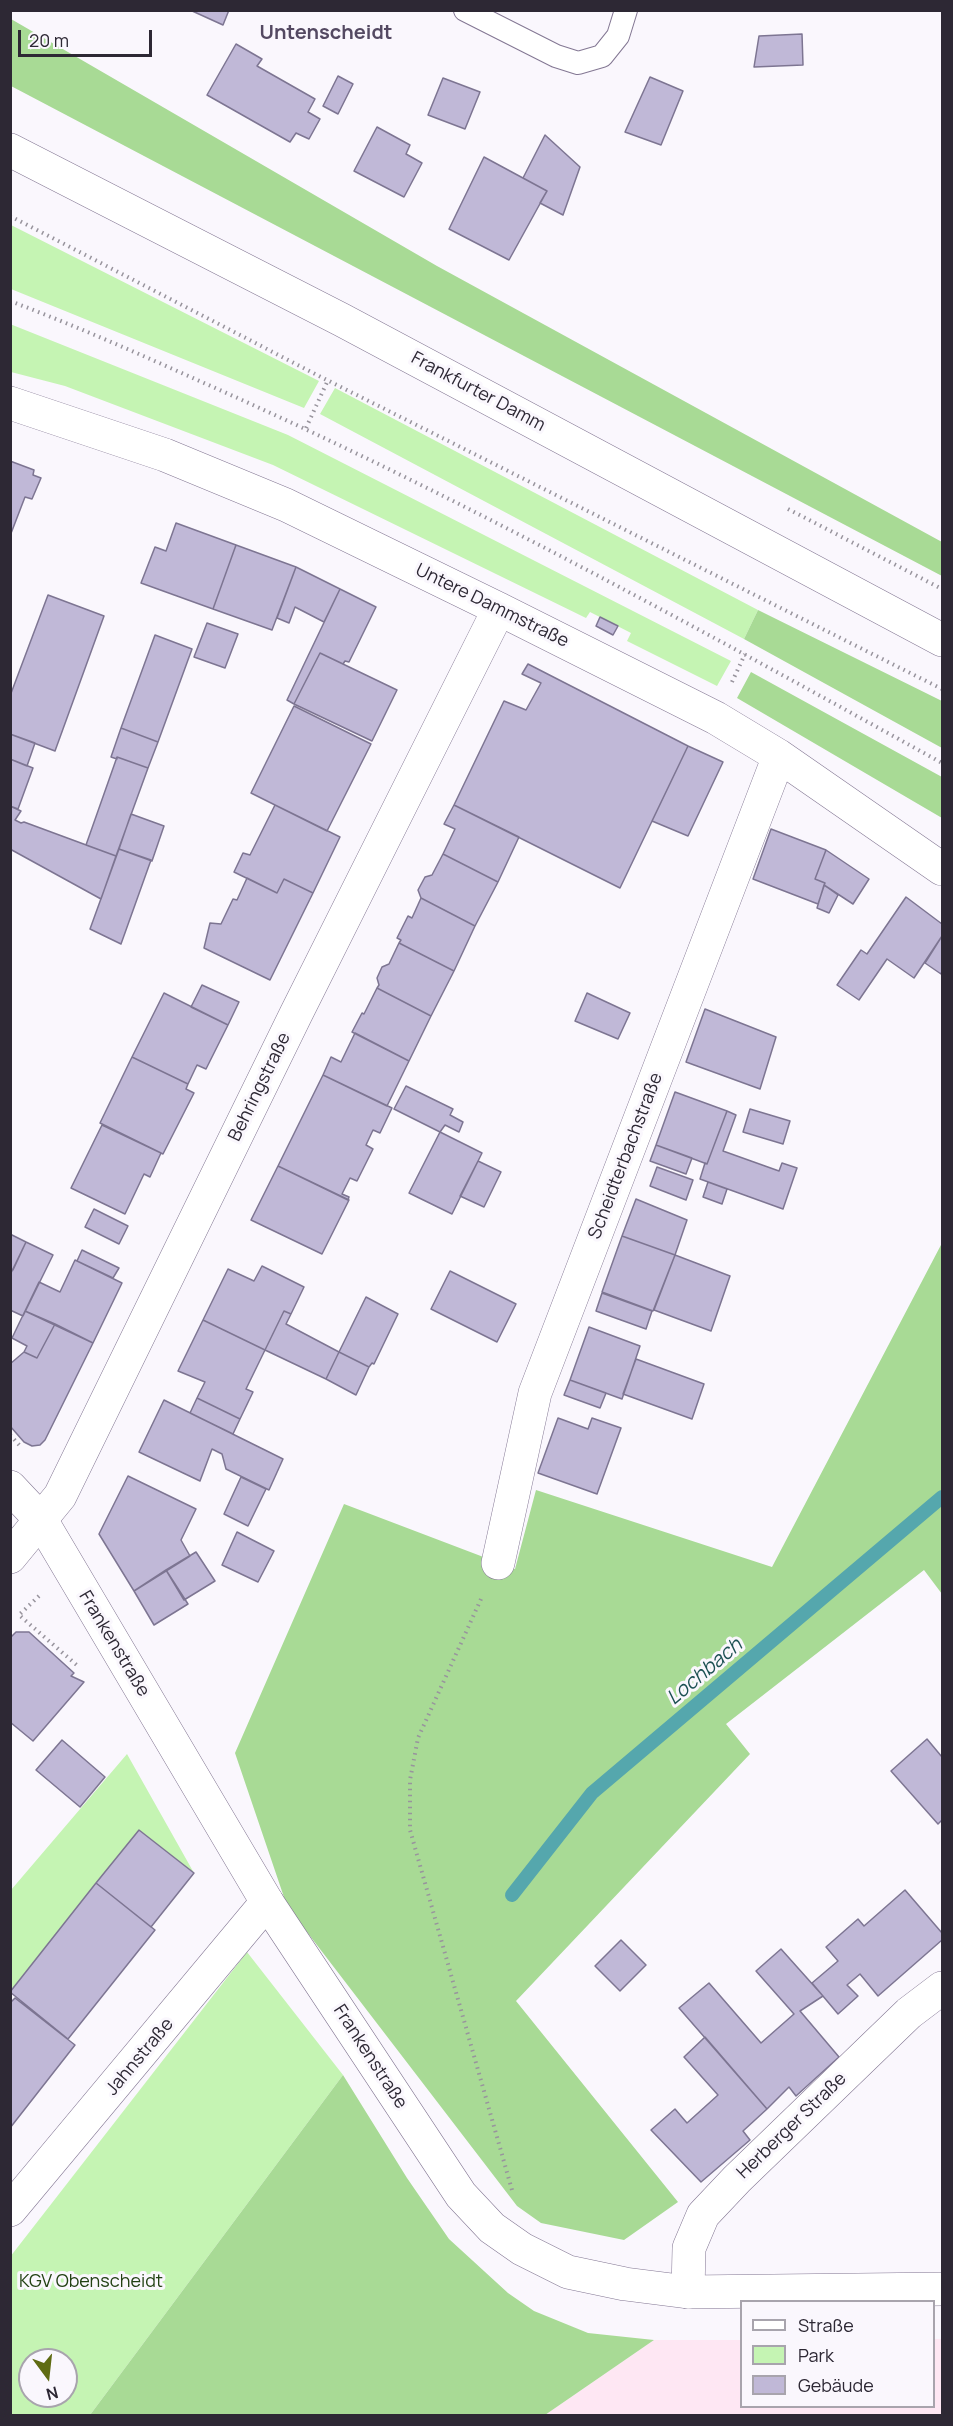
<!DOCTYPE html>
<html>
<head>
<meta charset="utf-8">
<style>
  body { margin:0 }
  #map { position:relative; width:953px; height:2426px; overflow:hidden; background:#faf7fd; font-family:Manrope,sans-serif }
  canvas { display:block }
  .frame { position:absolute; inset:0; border:12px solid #2d2834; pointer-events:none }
  .legend { position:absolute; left:740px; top:2300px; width:195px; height:108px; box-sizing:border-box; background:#faf7fd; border:2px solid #a8a4ad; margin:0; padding:8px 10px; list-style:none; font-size:18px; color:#2d2834 }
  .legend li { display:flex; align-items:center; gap:12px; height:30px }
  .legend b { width:30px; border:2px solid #a8a4ad }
  .north { position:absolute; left:18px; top:2348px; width:60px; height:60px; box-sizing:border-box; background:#faf7fd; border:2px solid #a8a4ad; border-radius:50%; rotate:165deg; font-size:16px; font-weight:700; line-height:24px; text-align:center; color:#2d2834 }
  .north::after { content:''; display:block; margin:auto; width:21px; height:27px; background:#5f6b13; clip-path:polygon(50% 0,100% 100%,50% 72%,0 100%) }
  .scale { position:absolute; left:18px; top:30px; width:134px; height:27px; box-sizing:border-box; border:3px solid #2d2834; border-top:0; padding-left:8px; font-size:18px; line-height:21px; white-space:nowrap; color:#2d2834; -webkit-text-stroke:4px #faf7fd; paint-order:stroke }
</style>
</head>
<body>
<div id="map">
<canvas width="953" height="2426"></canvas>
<div class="frame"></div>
<ul class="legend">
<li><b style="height:8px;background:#fff"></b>Straße</li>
<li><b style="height:16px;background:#c5f4b3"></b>Park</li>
<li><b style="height:16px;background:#c0b8d7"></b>Gebäude</li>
</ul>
<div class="north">N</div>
<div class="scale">20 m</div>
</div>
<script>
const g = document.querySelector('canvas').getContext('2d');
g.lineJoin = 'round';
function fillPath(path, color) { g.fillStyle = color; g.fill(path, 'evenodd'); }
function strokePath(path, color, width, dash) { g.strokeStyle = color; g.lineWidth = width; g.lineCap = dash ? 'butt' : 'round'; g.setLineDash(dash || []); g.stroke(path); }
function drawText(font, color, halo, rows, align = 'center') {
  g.font = font + ' Manrope,sans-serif'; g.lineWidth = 6; g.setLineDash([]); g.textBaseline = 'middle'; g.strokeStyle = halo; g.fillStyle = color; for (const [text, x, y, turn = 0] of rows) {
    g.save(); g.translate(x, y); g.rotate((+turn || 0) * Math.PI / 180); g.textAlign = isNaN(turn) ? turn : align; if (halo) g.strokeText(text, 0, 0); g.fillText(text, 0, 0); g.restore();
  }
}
const education = new Path2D(`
  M934 2339H942V2415H545L654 2340H741L742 2406H934Z`);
const green = new Path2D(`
  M11 225 319 381 304 408 11 289Z
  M10 324 288 435 731 661 717 686 627 641 631 633 590 612 586 618 273 465 65 386 11 372Z
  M335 388 758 610 744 639 320 414Z
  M127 1754 194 1873 139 1830 11 1992V1890Z
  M247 1952 343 2075 90 2415H11L10 2257ZM30 2360H66V2396H30Z`);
const forest = new Path2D(`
  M11 19 437 266 942 542V576L11 86Z
  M758 610 942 701V748L744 639Z
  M751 672 942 777V818L737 698Z
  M942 1243V1594L924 1570 726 1724 750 1754 516 2001 678 2202 624 2240 541 2223 517 2206 287 1906 235 1753 344 1504 515 1569 536 1490 772 1567Z
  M343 2075 407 2178 449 2239 508 2293 534 2311 588 2333 654 2340 545 2415H90Z`);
const stream = new Path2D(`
  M512 1895 592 1793 942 1497`);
const building = new Path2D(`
  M190 10H229L223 25Z
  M802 34 803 65 754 67 759 36Z
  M236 44 262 59 257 66 315 99 308 112 320 119 309 139 296 133 290 142 207 95Z
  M338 76 353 84 338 114 323 106Z
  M650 77 683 91 661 145 625 132Z
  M443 78 480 92 465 129 428 115Z
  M377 127 410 145 406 154 422 163 404 197 354 171Z
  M545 135 580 167 563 215 540 203 547 191 523 178Z
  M484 157 547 191 509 260 449 229Z
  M10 461 34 470 33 475 41 478 32 499 25 497 10 536Z
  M176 523 236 545 213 609 141 583 155 547 166 551Z
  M236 545 296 567 272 630 213 609Z
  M296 567 340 589 324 622 295 607 289 623 277 618Z
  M340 589 376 607 349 662 345 661 343 664 320 653 294 704 287 700Z
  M48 595 104 616 55 751 10 734V696Z
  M600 617 618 626 613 635 596 626Z
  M207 623 238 634 225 668 194 657Z
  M155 635 192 649 158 742 121 728Z
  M320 653 397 690 372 741 294 704Z
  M528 664 688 746 620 888 454 805 504 701 526 710 541 683 522 674Z
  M294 706 371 744 327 831 251 793Z
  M121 728 158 742 148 768 117 757V759L111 757Z
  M10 734 35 743 27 766 10 759Z
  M688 746 723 762 688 836 652 821Z
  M117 757 148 768 116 856 86 845Z
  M10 759 33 768 18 809 10 806Z
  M275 805 340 837 313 893 284 879 277 893 234 872 243 853 250 855Z
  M454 805 519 837 498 882 443 854 455 829 444 824Z
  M10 806 21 811 15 820 21 823 24 822 116 856 101 899 10 849Z
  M131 814 164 826 152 861 119 849Z
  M771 829 826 850 815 879 825 883 818 904 753 879Z
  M119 849 151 860 121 944 90 929Z
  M826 850 869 879 853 904 824 885 825 883 815 879Z
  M443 854 498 882 475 926 421 898 418 890 425 877 432 875Z
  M247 878 277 893 284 879 313 893 270 980 204 948 210 923 221 924 233 899 237 900Z
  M824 885 838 895 829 913 817 908Z
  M906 897 942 924V936L914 978 887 959 859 1000 837 985 861 950 867 954Z
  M421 898 475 926 454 971 399 943 401 940 397 938 408 916 412 918Z
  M942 936V971L941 974 925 963Z
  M399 943 454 971 431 1016 377 988 379 985 377 978 382 967 389 964Z
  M202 985 239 1002 228 1025 191 1007Z
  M377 988 431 1016 409 1061 352 1032 362 1013 364 1014Z
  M164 993 228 1025 206 1069 197 1065 188 1084 132 1057Z
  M587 993 630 1013 618 1039 575 1021Z
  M705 1009 776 1037 760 1089 686 1062Z
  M355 1033 409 1061 387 1106 323 1075 331 1057 341 1062Z
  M132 1057 188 1084 186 1089 194 1093 163 1154 100 1123Z
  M323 1075 392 1108 380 1133 373 1130 366 1145 373 1149 357 1181 350 1178 342 1194 349 1197 348 1200 278 1166Z
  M406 1086 453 1109 450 1115 463 1122 459 1132 445 1125 440 1132 394 1109Z
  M675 1092 727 1111 707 1164 656 1145Z
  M750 1109 790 1121 783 1144 743 1132Z
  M727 1111 736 1115 723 1151 779 1171 782 1163 797 1168 783 1209 700 1179 705 1163 707 1164Z
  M102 1125 161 1153 150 1177 144 1174 125 1214 71 1188Z
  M440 1132 482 1153 452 1214 409 1193Z
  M656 1145 692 1158 686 1174 650 1161Z
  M478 1161 501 1172 484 1207 460 1196Z
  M278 1166 349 1200 322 1254 251 1220Z
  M657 1167 693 1180 686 1200 650 1186Z
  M708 1182 727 1189 722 1204 703 1197Z
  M636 1199 687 1220 675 1255 622 1236Z
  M94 1209 128 1226 119 1244 85 1227Z
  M10 1234 26 1242 13 1270 10 1268Z
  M622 1236 675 1255 653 1311 602 1292Z
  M26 1242 53 1255 23 1316 10 1310V1275Z
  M82 1250 119 1268 113 1278 77 1261Z
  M675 1255 730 1276 711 1331 654 1310Z
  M75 1260 122 1283 93 1343 25 1311 39 1282 60 1292Z
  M262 1266 304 1287 291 1314 284 1311 265 1350 203 1320 228 1269 254 1281Z
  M450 1271 516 1304 497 1342 431 1309Z
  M602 1293 652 1311 646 1329 596 1311Z
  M366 1297 398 1314 374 1364 372 1363 369 1367 339 1352Z
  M25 1311 55 1324 37 1358 24 1352 27 1346 12 1338Z
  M284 1311 291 1314 286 1324 339 1352 326 1379 265 1350Z
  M203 1320 265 1350 246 1389 253 1392 240 1419 197 1398 205 1382 178 1371Z
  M55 1324 93 1343 45 1440 40 1445 32 1446 24 1442 10 1426V1364L24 1352 37 1358Z
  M589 1327 640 1346 622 1399 570 1380Z
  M339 1352 369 1367 356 1395 326 1379Z
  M636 1359 704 1384 692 1419 623 1394Z
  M570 1380 606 1393 600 1408 564 1395Z
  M197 1398 240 1419 233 1434 190 1413Z
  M164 1400 283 1459 269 1490 226 1469 222 1454 212 1449 200 1481 139 1452Z
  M558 1418 588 1429 592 1418 621 1428 597 1494 538 1473Z
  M128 1476 196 1509 181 1540 190 1556 134 1591 99 1534Z
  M241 1477 266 1489 248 1526 224 1514Z
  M237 1532 274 1551 258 1582 222 1565Z
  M196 1552 215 1581 184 1600 166 1570Z
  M166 1570 188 1604 154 1625 134 1591Z
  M16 1632H29L74 1673 71 1676 84 1682 33 1741 10 1722V1638Z
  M927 1739 942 1757V1820L938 1824 891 1771Z
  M62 1740 105 1777 80 1807 36 1770Z
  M139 1830 194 1873 151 1927 96 1883Z
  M96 1883 155 1930 68 2039 10 1992Z
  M905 1890 942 1933V1940L878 1996 860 1974 847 1985 858 1996 838 2014 812 1983 838 1961 826 1947 858 1919 864 1926Z
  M621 1940 646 1965 620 1991 595 1966Z
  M781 1949 823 1996 800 2011 839 2057 796 2096 789 2087 767 2109 679 2008 709 1983 761 2043 794 2014 756 1971Z
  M15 1998 75 2045 10 2128V2003Z
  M705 2037 767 2109 743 2131 750 2140 701 2182 651 2130 675 2109 687 2123 718 2095 684 2057Z`);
const path = new Path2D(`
  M10 216 321 377 942 689
  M10 301C79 327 146 357 213 387 463 498 703 631 942 763
  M306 428 328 380
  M788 509 942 589
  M732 682 745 654
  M10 1435 22 1448
  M39 1596 19 1615 79 1667
  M481 1599 418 1738 410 1780V1830L512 2190`);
const service = new Path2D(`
  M465 10 556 56 578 63 602 56 618 36 626 10`);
const minor = new Path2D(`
  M10 403 165 455 286 505 499 609 716 718 779 756 942 869
  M10 1557 60 1496 296 1014 499 609
  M498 1563 535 1393 779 756
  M10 2210 267 1902
  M688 2292 689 2248 703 2215 737 2179 909 2013 942 1988`);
const tertiary = new Path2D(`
  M10 1487 41 1520 267 1902 461 2195 492 2228 522 2249 568 2272 625 2284 688 2292 942 2289`);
const primary = new Path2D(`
  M10 150 342 320 942 640`);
const streetNames = [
  ["Frankfurter Damm",478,392,28],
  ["Untere Dammstraße",492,606,26],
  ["Behringstraße",260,1087,-64],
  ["Scheidterbachstraße",626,1156,-69],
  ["Frankenstraße",114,1644,59],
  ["Jahnstraße",140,2057,-50],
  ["Frankenstraße",370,2057,57],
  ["Herberger Straße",792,2126,-44]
];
const parkNames = [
  ["KGV Obenscheidt",91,2282]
];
const neighbourhoodNames = [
  ["Untenscheidt",326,33]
];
const waterNames = [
  ["Lochbach",705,1672,-40]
];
fillPath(education, '#fee7f3');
fillPath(green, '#c5f4b3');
fillPath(forest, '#a8da95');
strokePath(stream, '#55a7ad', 14);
fillPath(building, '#c0b8d7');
strokePath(building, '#7d7592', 1.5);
strokePath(service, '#837793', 24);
strokePath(minor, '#837793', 34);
strokePath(tertiary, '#837793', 34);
strokePath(primary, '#837793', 34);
strokePath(path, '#98949d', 4, [1.5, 4.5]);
strokePath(service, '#fff', 22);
strokePath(minor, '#fff', 33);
strokePath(tertiary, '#fff', 33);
strokePath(primary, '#fff', 33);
drawText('18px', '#2d2834', '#faf7fd', streetNames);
drawText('18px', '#224113', '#faf7fd', parkNames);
drawText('bold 20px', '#544962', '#faf7fd', neighbourhoodNames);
drawText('italic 20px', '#1d5153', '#faf7fd', waterNames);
</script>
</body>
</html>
